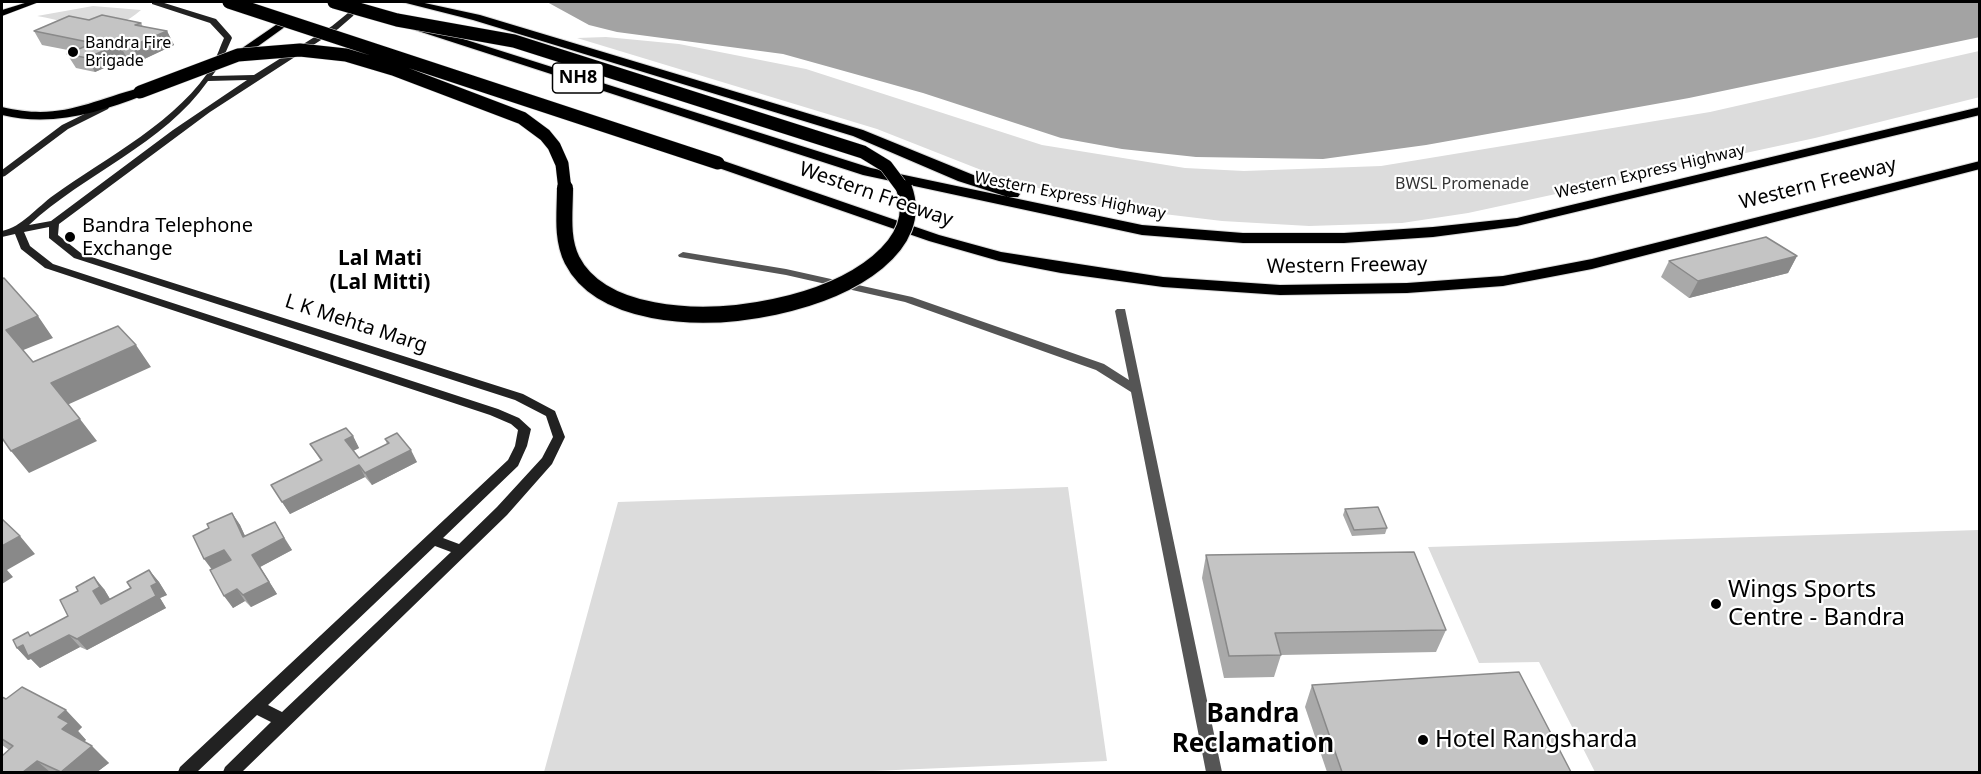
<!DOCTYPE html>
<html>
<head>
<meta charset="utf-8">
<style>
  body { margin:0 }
  #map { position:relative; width:1981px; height:774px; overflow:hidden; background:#fff; font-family:"Noto Sans",sans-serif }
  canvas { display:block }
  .frame { position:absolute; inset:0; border:3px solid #000; pointer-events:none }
</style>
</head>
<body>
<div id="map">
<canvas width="1981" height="774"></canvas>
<div class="frame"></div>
</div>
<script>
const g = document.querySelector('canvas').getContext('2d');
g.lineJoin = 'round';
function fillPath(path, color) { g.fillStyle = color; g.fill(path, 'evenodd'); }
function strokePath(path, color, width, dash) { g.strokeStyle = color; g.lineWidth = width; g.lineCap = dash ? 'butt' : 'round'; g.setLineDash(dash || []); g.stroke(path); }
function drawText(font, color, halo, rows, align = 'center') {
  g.font = font + ' "Noto Sans",sans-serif'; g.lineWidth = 4.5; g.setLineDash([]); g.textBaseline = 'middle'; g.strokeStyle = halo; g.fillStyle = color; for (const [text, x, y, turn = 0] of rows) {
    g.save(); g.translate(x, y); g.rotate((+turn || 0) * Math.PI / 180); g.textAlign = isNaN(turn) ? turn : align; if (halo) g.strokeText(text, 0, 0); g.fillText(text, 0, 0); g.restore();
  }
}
const green = new Path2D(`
  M93 6 141 10C109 39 76 23 37 16Z
  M606 37 679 44 806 69 1042 145 1185 168 1244 171 1381 166 1710 112 1979 51 1980 97 1815 138 1468 213 1402 223 1309 226 1222 221 1114 208 1004 179 877 129 577 38Z
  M1068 487 1107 761 849 772H544L618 502Z
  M1979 530V772H1595L1539 662 1479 663 1428 547Z`);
const water = new Path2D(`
  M547 2H1979L1980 37 1689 98 1426 145 1323 159 1196 157 1122 149 1061 138 923 93 783 54 617 32 589 25Z`);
const street = new Path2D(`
  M683 252 786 269 912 297 1104 364 1129 380 1115 311 1117 309H1125L1222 772H1206L1131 392 1096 370 905 302 786 275 679 257 678 255Z`);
const secondary = new Path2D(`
  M152 2H161L216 19 231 36 232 38 220 65 212 76 254 75 332 26 348 13 354 2H361L353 16 338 29 210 112 59 224 58 235 82 254 523 394 555 411 565 437 552 464 507 515 242 772H223L225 767 271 722 257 715 197 772H178L180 767 508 460 515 446 518 430 511 424 490 415 45 268 21 249 15 234 2 237V231C22 227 37 207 54 195 104 159 182 119 213 64 217 56 220 47 224 38L210 23 152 4ZM247 80 173 130 51 221 29 225C85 173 163 145 208 81ZM49 227V238L74 258 515 400 546 416 553 437 542 458 497 507 459 544 443 538 518 466 527 446 531 429 519 418 498 409 53 264 30 246 24 232ZM435 546 451 552 282 712 268 705Z
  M105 104 109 107 108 109 68 129 5 176 2 177V170L62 125Z`);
const primary = new Path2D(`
  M28 2H39L2 16V10Z`);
const highway = new Path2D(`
  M402 2H420L480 15 863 130 1020 194 1018 197H1008L958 181 853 136 473 20Z
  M289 16 295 19 293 21 243 57H235V53Z
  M416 24 871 168 1142 225 1243 233H1344L1433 227 1517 218 1980 107V115L1517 226 1433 237 1344 243H1243L1142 235 863 175 412 29V25Z
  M140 88 146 92 144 95C98 113 52 127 2 115V107C60 121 87 102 140 88Z
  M718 159 939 235 1001 252 1163 277 1280 285 1407 283 1503 276 1592 259 1980 161V169L1592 269 1503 286 1407 293 1280 295 1163 287 1061 273 999 261 929 241 713 166 711 163Z`);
const highwayBridgeFar1 = new Path2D(`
  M229 2 718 163
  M334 2 397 20 514 41 863 152 886 166 904 190
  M140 92 238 55 300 50 346 55 393 69 522 118 545 135 554 146 562 164 565 190`);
const highwayBridge = new Path2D(`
  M565 188C565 212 561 238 572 260 627 368 946 301 904 188`);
const wall = new Path2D(`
  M89 20 141 23 143 27 167 31 174 45 140 61 127 58 95 72 76 68 67 54 73 51 42 45 34 31Z
  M1797 256 1788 273 1689 298 1661 277 1669 261Z
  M353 436 359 448 353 451 359 458 387 444 385 439 417 462 372 485 365 477 290 514 271 485 321 461 310 444Z
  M1345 509 1387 528 1385 534 1352 536 1343 515Z
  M232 513 240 525 245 536 275 522 292 550 260 567 277 594 251 607 245 601 233 608 212 570 209 528Z
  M1206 555 1446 630 1436 652 1281 655 1274 677 1224 678 1202 578Z
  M149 570 159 582 167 595 160 598 166 608 87 650 80 647 40 668 31 659 28 660 17 648 32 635 68 616 104 589 110 599 131 588Z
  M1312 685 1571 772H1327L1305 707Z
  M2 697 82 727 78 731 86 740 84 741 109 763 97 772H2L9 750 2 745Z`);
const shadedWall = new Path2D(`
  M167 31 174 45 140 61 132 46Z
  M119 44 127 58 95 72 87 58Z
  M1797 256 1788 273 1689 298 1698 281Z
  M38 316 53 338 21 351 6 330Z
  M136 345 151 367 67 405 51 383Z
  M80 419 97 441 29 473 11 451Z
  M353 436 359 448 351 452 345 440Z
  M411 450 417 462 372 485 365 473Z
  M359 465 365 477 290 514 282 502Z
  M232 513 240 525 251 549 243 537Z
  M20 536 35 554 7 570 13 577 2 584V546Z
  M284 538 292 550 260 567 277 594 251 607 243 595 252 555Z
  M224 550 232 562 213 571 204 559Z
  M149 570 159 582 167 595 160 598 166 608 87 650 77 639 151 586Z
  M94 577 104 589 110 599 101 604 93 591Z
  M237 589 245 601 233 608 224 596Z
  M69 635 80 647 40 668 31 659 28 660 17 648 23 645Z
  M66 710 82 727 78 731 86 740 79 746 62 729 58 717Z
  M92 746 109 763 97 772H61Z
  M37 761 50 772H23Z`);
const building = new Path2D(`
  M102 15 141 23 135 25 167 31 132 46 119 44 87 58 67 54 93 43 34 31 69 16 89 20Z
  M1766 237 1797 256 1698 281 1669 261Z
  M4 278 38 316 6 330 33 362 118 326 136 345 51 383 80 419 11 451 2 438V279Z
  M346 428 353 436 345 440 359 458 389 443 385 439 397 433 411 450 365 473 359 465 282 502 271 485 322 460 310 444Z
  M1378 507 1387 528 1354 530 1345 509Z
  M232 513 243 537 275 522 284 538 252 555 269 582 243 595 237 589 224 596 210 570 231 560 224 550 204 559 193 536 209 528 207 524Z
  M2 519 20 536 2 546Z
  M1414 552 1446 630 1275 633 1281 655 1229 656 1206 555Z
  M149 570 157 583 151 586 156 596 77 639 69 635 28 656 23 645 17 648 13 640 28 632 30 636 68 616 60 600 78 591 76 587 94 577 100 587 93 591 101 604 131 588 127 582Z
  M1519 672 1571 772H1342L1312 685Z
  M22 687 66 710 58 717 69 723 62 729 92 746 61 772 37 761 23 772H2V756L13 746 2 739V697L6 699Z`);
const markers = [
  [73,52,6,"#000"],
  [70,237,6,"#000"],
  [1716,604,6,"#000"],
  [1423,740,6,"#000"]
];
const farPoinames = [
  ["Bandra Fire",85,43],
  ["Brigade",85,61]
];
const farStreetnames = [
  ["Western Express Highway",1650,172,-13],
  ["Western Express Highway",1070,196,11]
];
const farParknames = [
  ["BWSL Promenade",1462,184]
];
const shields = [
  [578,78,51]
];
const shieldNames = [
  ["NH8",578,78]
];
const streetNames = [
  ["Western Freeway",1818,184,-14],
  ["Western Freeway",876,195,19],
  ["Western Freeway",1347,266,-1],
  ["L K Mehta Marg",356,324,18]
];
const poiNames = [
  ["Bandra Telephone",82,226],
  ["Exchange",82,249]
];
const neighbourhoodNames = [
  ["Lal Mati",380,259],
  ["(Lal Mitti)",380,283]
];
const nearPoinames = [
  ["Wings Sports",1728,590],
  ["Centre - Bandra",1728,618],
  ["Hotel Rangsharda",1435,740]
];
const nearNeighbourhoodnames = [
  ["Bandra",1253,715],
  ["Reclamation",1253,745]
];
fillPath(green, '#dcdcdc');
fillPath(water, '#a3a3a3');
strokePath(primary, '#dbdbdb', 1);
strokePath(highway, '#dbdbdb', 2);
fillPath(street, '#555');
fillPath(secondary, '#222');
fillPath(primary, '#000');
fillPath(highway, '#000');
strokePath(highwayBridgeFar1, '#dbdbdb', 14, []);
strokePath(highwayBridge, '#dbdbdb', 18, []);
strokePath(highwayBridgeFar1, '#000', 13);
strokePath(highwayBridge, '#000', 16);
fillPath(wall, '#a9a9a9');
fillPath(shadedWall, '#898989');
fillPath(building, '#c4c4c4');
strokePath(building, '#898989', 1.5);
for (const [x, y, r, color] of markers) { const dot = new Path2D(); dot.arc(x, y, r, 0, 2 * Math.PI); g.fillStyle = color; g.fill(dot); strokePath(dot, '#fff', 2); }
drawText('16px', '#000', '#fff', farPoinames, 'left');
drawText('16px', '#000', '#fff', farStreetnames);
drawText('16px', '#333', '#fff', farParknames);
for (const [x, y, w] of shields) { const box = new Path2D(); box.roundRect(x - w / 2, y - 15, w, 30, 4.5); g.fillStyle = '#fff'; g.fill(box); strokePath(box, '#000', 1.5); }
drawText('bold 18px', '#000', null, shieldNames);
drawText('20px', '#000', '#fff', streetNames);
drawText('20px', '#000', '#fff', poiNames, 'left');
drawText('bold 21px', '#000', '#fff', neighbourhoodNames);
drawText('24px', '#000', '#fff', nearPoinames, 'left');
drawText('bold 26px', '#000', '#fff', nearNeighbourhoodnames);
</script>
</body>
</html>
